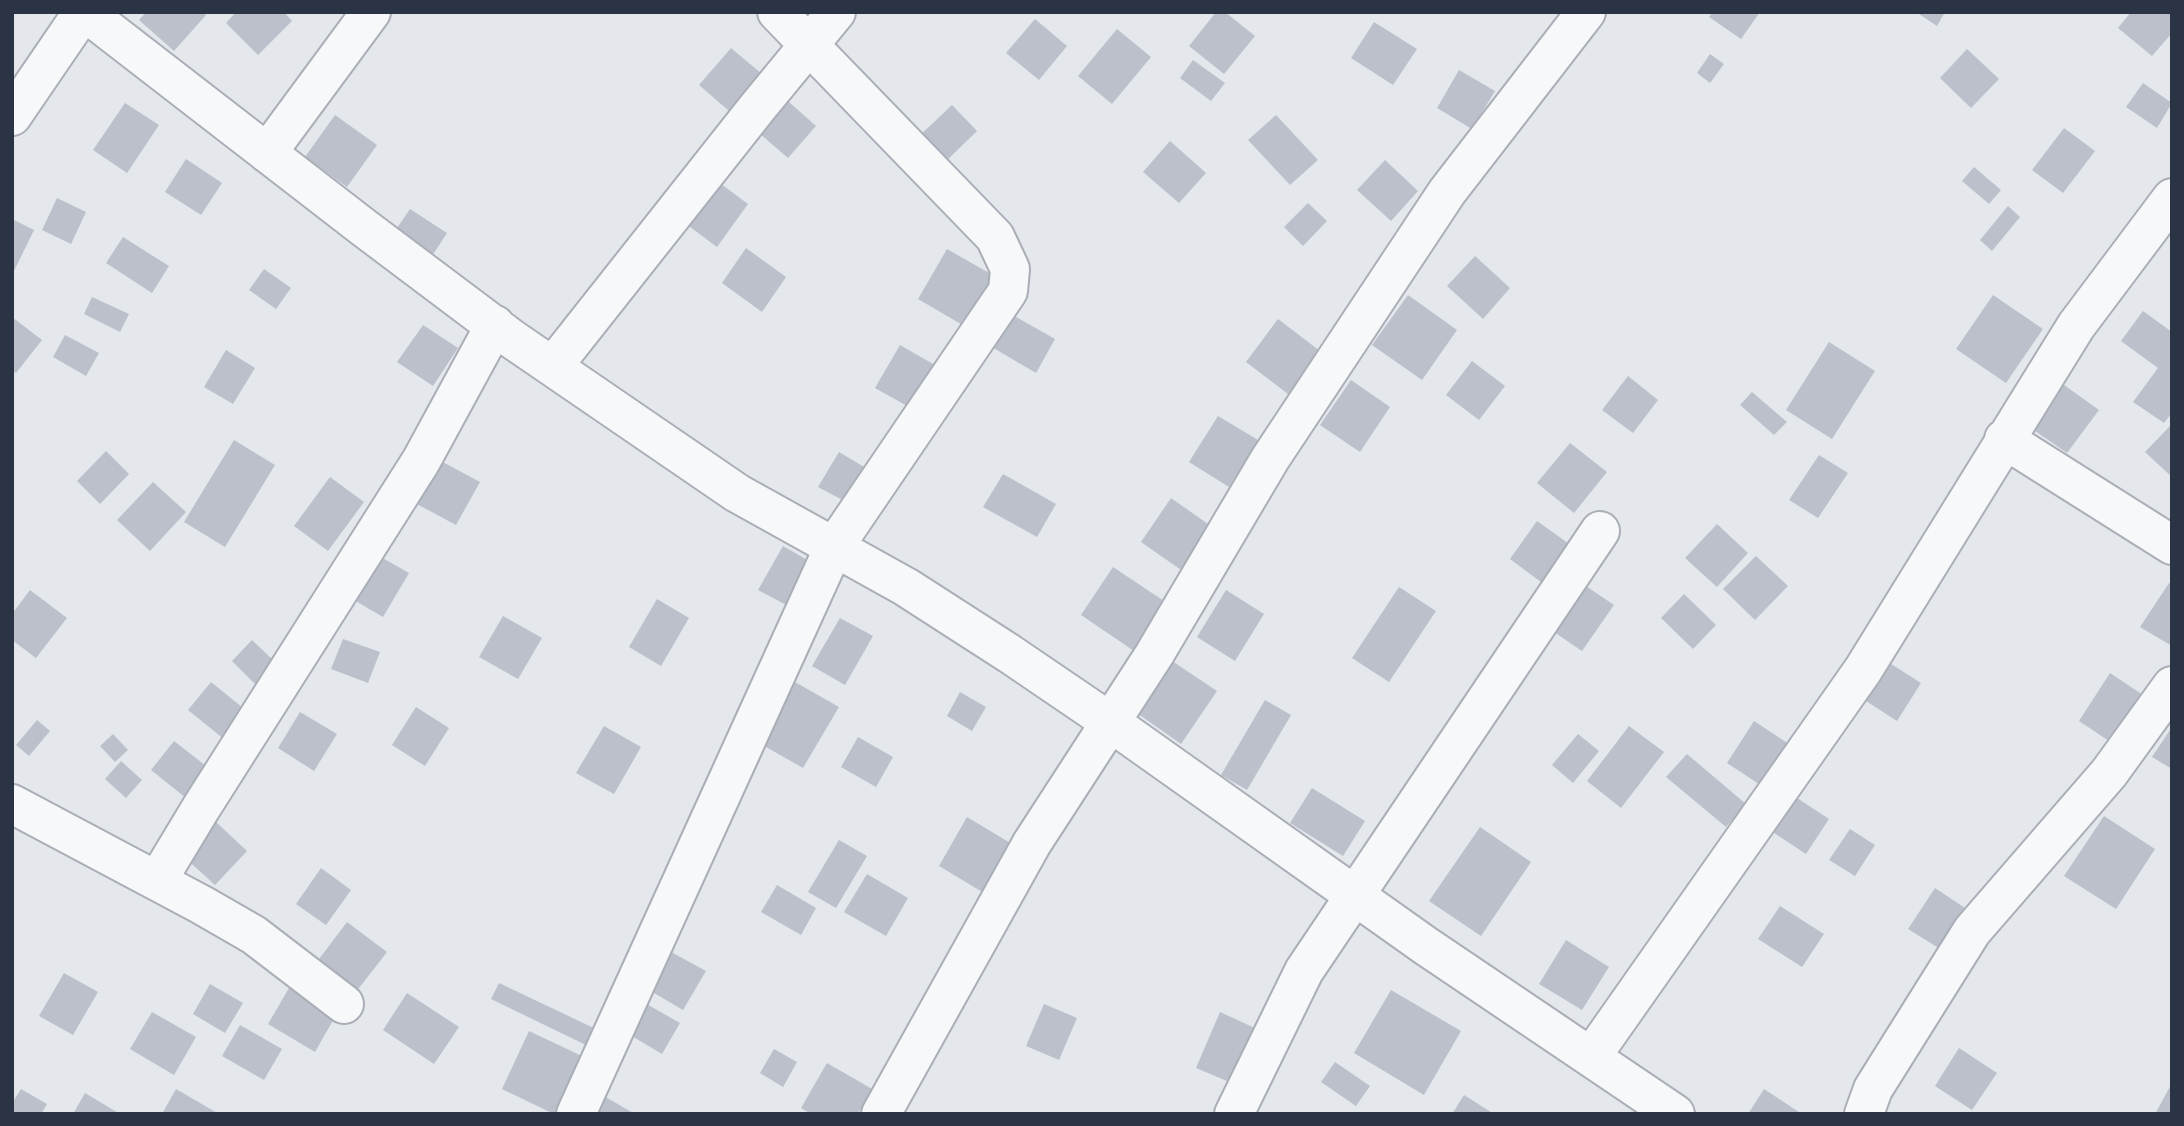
<!DOCTYPE html>
<html>
<head>
<meta charset="utf-8">
<style>
  body { margin:0 }
  #map { position:relative; width:2184px; height:1126px; overflow:hidden; background:#e4e7ec; font-family:Lato,sans-serif }
  canvas { display:block }
  .frame { position:absolute; inset:0; border:14px solid #2b3445; pointer-events:none }
</style>
</head>
<body>
<div id="map">
<canvas width="2184" height="1126"></canvas>
<div class="frame"></div>
</div>
<script>
const g = document.querySelector('canvas').getContext('2d');
g.lineJoin = 'round';
function fillPath(path, color) { g.fillStyle = color; g.fill(path, 'evenodd'); }
function strokePath(path, color, width, dash) { g.strokeStyle = color; g.lineWidth = width; g.lineCap = dash ? 'butt' : 'round'; g.setLineDash(dash || []); g.stroke(path); }
const building = new Path2D(`
  M146 12H203L206 15 174 51 139 20Z
  M236 12H284L292 21 258 55 226 23Z
  M1216 12H1225L1255 36 1224 74 1189 46Z
  M1713 12H1760L1741 39 1709 17Z
  M1916 12H1945L1937 26Z
  M2131 12H2172V33L2152 56 2118 28Z
  M1035 19 1067 46 1039 80 1006 53Z
  M1374 22 1417 49 1393 85 1351 58Z
  M1117 29 1151 57 1112 104 1078 76Z
  M731 48 768 79 736 117 699 85Z
  M1967 49 1999 79 1971 108 1940 78Z
  M1710 54 1724 64 1710 83 1697 73Z
  M1193 60 1225 83 1211 101 1180 78Z
  M1459 70 1495 91 1472 129 1437 108Z
  M2143 83 2172 103 2157 128 2126 107Z
  M780 94 816 126 788 158 752 127Z
  M125 103 159 125 127 173 93 150Z
  M952 105 977 131 940 167 915 140Z
  M335 115 377 145 347 187 305 157Z
  M1276 115 1318 160 1290 185 1248 140Z
  M2064 128 2095 151 2063 193 2032 170Z
  M1170 141 1206 173 1179 203 1143 172Z
  M186 159 222 183 201 215 165 192Z
  M1385 160 1418 191 1391 221 1357 190Z
  M1974 167 2001 190 1989 204 1962 181Z
  M713 178 748 204 717 247 682 221Z
  M57 198 86 212 71 244 42 230Z
  M1308 203 1327 221 1303 246 1284 227Z
  M2008 206 2020 217 1992 251 1980 240Z
  M410 209 447 233 430 259 393 234Z
  M12 219 34 230 12 275Z
  M123 237 169 266 152 293 106 263Z
  M746 248 786 277 762 312 722 283Z
  M947 249 996 277 966 327 918 299Z
  M1475 256 1510 288 1483 319 1447 286Z
  M264 269 291 288 276 309 249 290Z
  M1408 295 1457 330 1422 380 1372 345Z
  M1993 295 2043 329 2006 383 1956 349Z
  M92 297 129 314 120 332 84 314Z
  M2143 311 2172 332V413L2164 423 2133 402 2158 368 2121 341Z
  M1009 313 1055 339 1036 373 990 346Z
  M12 317 42 340 16 373 12 370Z
  M1278 319 1320 351 1288 394 1246 362Z
  M423 325 458 348 433 386 397 362Z
  M65 335 99 353 86 376 53 357Z
  M1829 342 1875 371 1832 439 1786 410Z
  M900 345 940 368 916 411 875 388Z
  M226 350 255 368 233 404 204 387Z
  M1472 361 1505 386 1479 420 1446 395Z
  M1628 376 1658 400 1633 433 1602 410Z
  M1351 380 1390 407 1360 452 1320 425Z
  M2060 382 2099 410 2067 453 2028 426Z
  M1752 392 1787 422 1774 435 1740 405Z
  M1218 416 1258 440 1229 487 1189 462Z
  M2172 424V477L2145 452Z
  M234 440 275 465 225 547 184 522Z
  M1570 443 1607 472 1574 513 1537 483Z
  M106 451 129 474 100 504 77 481Z
  M839 452 871 471 852 505 818 487Z
  M1819 455 1848 473 1818 518 1789 500Z
  M439 460 480 482 456 525 415 503Z
  M1003 474 1056 504 1037 537 983 507Z
  M330 477 364 502 328 551 294 526Z
  M153 482 186 512 150 551 117 520Z
  M1171 498 1215 529 1184 572 1141 542Z
  M1537 521 1572 546 1545 585 1510 559Z
  M1717 524 1748 553 1717 587 1685 558Z
  M783 546 816 565 792 608 758 590Z
  M379 556 409 573 383 617 354 600Z
  M1756 556 1788 586 1755 620 1723 589Z
  M1113 567 1173 607 1140 655 1081 615Z
  M1577 580 1614 605 1582 651 1545 626Z
  M2169 583 2172 585V646L2140 627Z
  M1399 587 1436 611 1389 682 1352 658Z
  M30 590 67 618 36 658 12 640V614Z
  M1226 590 1264 614 1235 661 1197 637Z
  M1684 594 1716 625 1693 649 1661 618Z
  M657 599 689 618 661 666 629 647Z
  M503 616 542 638 518 679 479 657Z
  M840 618 873 636 845 685 812 666Z
  M343 639 380 652 368 683 331 669Z
  M252 640 275 662 255 684 232 661Z
  M1172 661 1217 691 1181 744 1137 713Z
  M1888 662 1921 683 1897 721 1863 699Z
  M2110 673 2146 697 2115 745 2079 721Z
  M211 682 253 716 230 744 188 710Z
  M795 682 839 707 803 768 759 743Z
  M960 692 986 707 972 731 947 716Z
  M1265 700 1291 715 1247 790 1221 775Z
  M416 707 449 728 425 766 392 745Z
  M300 712 337 734 314 771 278 748Z
  M37 720 50 731 29 756 16 745Z
  M1754 721 1795 748 1768 790 1727 763Z
  M604 726 641 747 614 794 576 773Z
  M1629 726 1664 752 1621 808 1587 781Z
  M2172 727V769L2152 757Z
  M113 734 128 750 115 762 100 746Z
  M1578 734 1599 751 1573 783 1552 765Z
  M858 737 893 757 876 787 841 767Z
  M174 741 210 769 186 798 151 770Z
  M1687 754 1746 804 1726 827 1666 777Z
  M121 761 142 780 126 798 105 779Z
  M1312 788 1365 821 1343 856 1290 823Z
  M1791 794 1829 819 1806 854 1768 829Z
  M2104 816 2155 849 2116 909 2064 876Z
  M967 817 1012 844 984 893 939 866Z
  M216 822 247 851 215 885 183 856Z
  M1480 827 1531 862 1481 936 1429 901Z
  M1850 829 1875 845 1855 876 1829 860Z
  M839 840 867 856 836 908 808 892Z
  M321 868 351 890 326 925 296 904Z
  M867 874 908 898 886 936 844 912Z
  M777 885 816 908 801 935 761 912Z
  M1935 888 1971 912 1945 952 1908 929Z
  M1780 906 1824 934 1802 967 1758 939Z
  M347 922 387 952 352 997 313 967Z
  M1566 940 1609 967 1582 1010 1539 984Z
  M671 952 706 971 683 1010 649 990Z
  M64 973 98 992 73 1035 39 1016Z
  M499 983 598 1030 590 1047 491 999Z
  M210 984 243 1003 225 1033 193 1014Z
  M289 988 336 1015 315 1052 268 1024Z
  M1391 990 1461 1031 1424 1095 1354 1053Z
  M407 993 459 1027 434 1064 383 1030Z
  M643 1002 680 1023 662 1054 625 1032Z
  M1044 1004 1077 1018 1059 1060 1026 1046Z
  M152 1012 196 1037 174 1075 130 1049Z
  M1220 1012 1257 1029 1234 1084 1196 1068Z
  M240 1025 282 1049 264 1080 222 1056Z
  M529 1031 586 1058 560 1114H554L502 1089Z
  M1959 1048 1997 1073 1972 1110 1935 1086Z
  M774 1049 797 1062 783 1087 760 1073Z
  M1335 1062 1370 1086 1356 1106 1321 1082Z
  M827 1063 872 1089 858 1114H811L801 1108Z
  M2172 1083V1114H2155Z
  M21 1089 47 1104 41 1114H12V1103Z
  M176 1089 219 1114H162Z
  M1764 1089 1802 1114H1748Z
  M85 1093 120 1114H73Z
  M602 1095 635 1114H590Z
  M1464 1095 1494 1114H1452Z`);
const street = new Path2D(`
  M85 12 363 227 512 339 737 493 906 587 1010 654 1110 722 1426 946 1675 1114
  M12 116 83 12
  M267 153 371 12
  M553 366 757 108 836 12
  M2004 439 2172 545
  M12 804 202 905 254 935 344 1004
  M157 881 201 808 421 461 495 325
  M1591 1057 1863 670 2076 326 2172 198
  M576 1114 834 547 1008 291 1010 269 995 237 777 12
  M881 1114 1032 843 1154 655 1270 459 1447 192 1586 12
  M1234 1114 1304 971 1600 531
  M1864 1114 1873 1089 1972 931 2109 773 2172 686`);
fillPath(building, '#bbc0ca');
strokePath(street, '#a9aeb7', 42);
strokePath(street, '#f7f8fa', 38);
</script>
</body>
</html>
